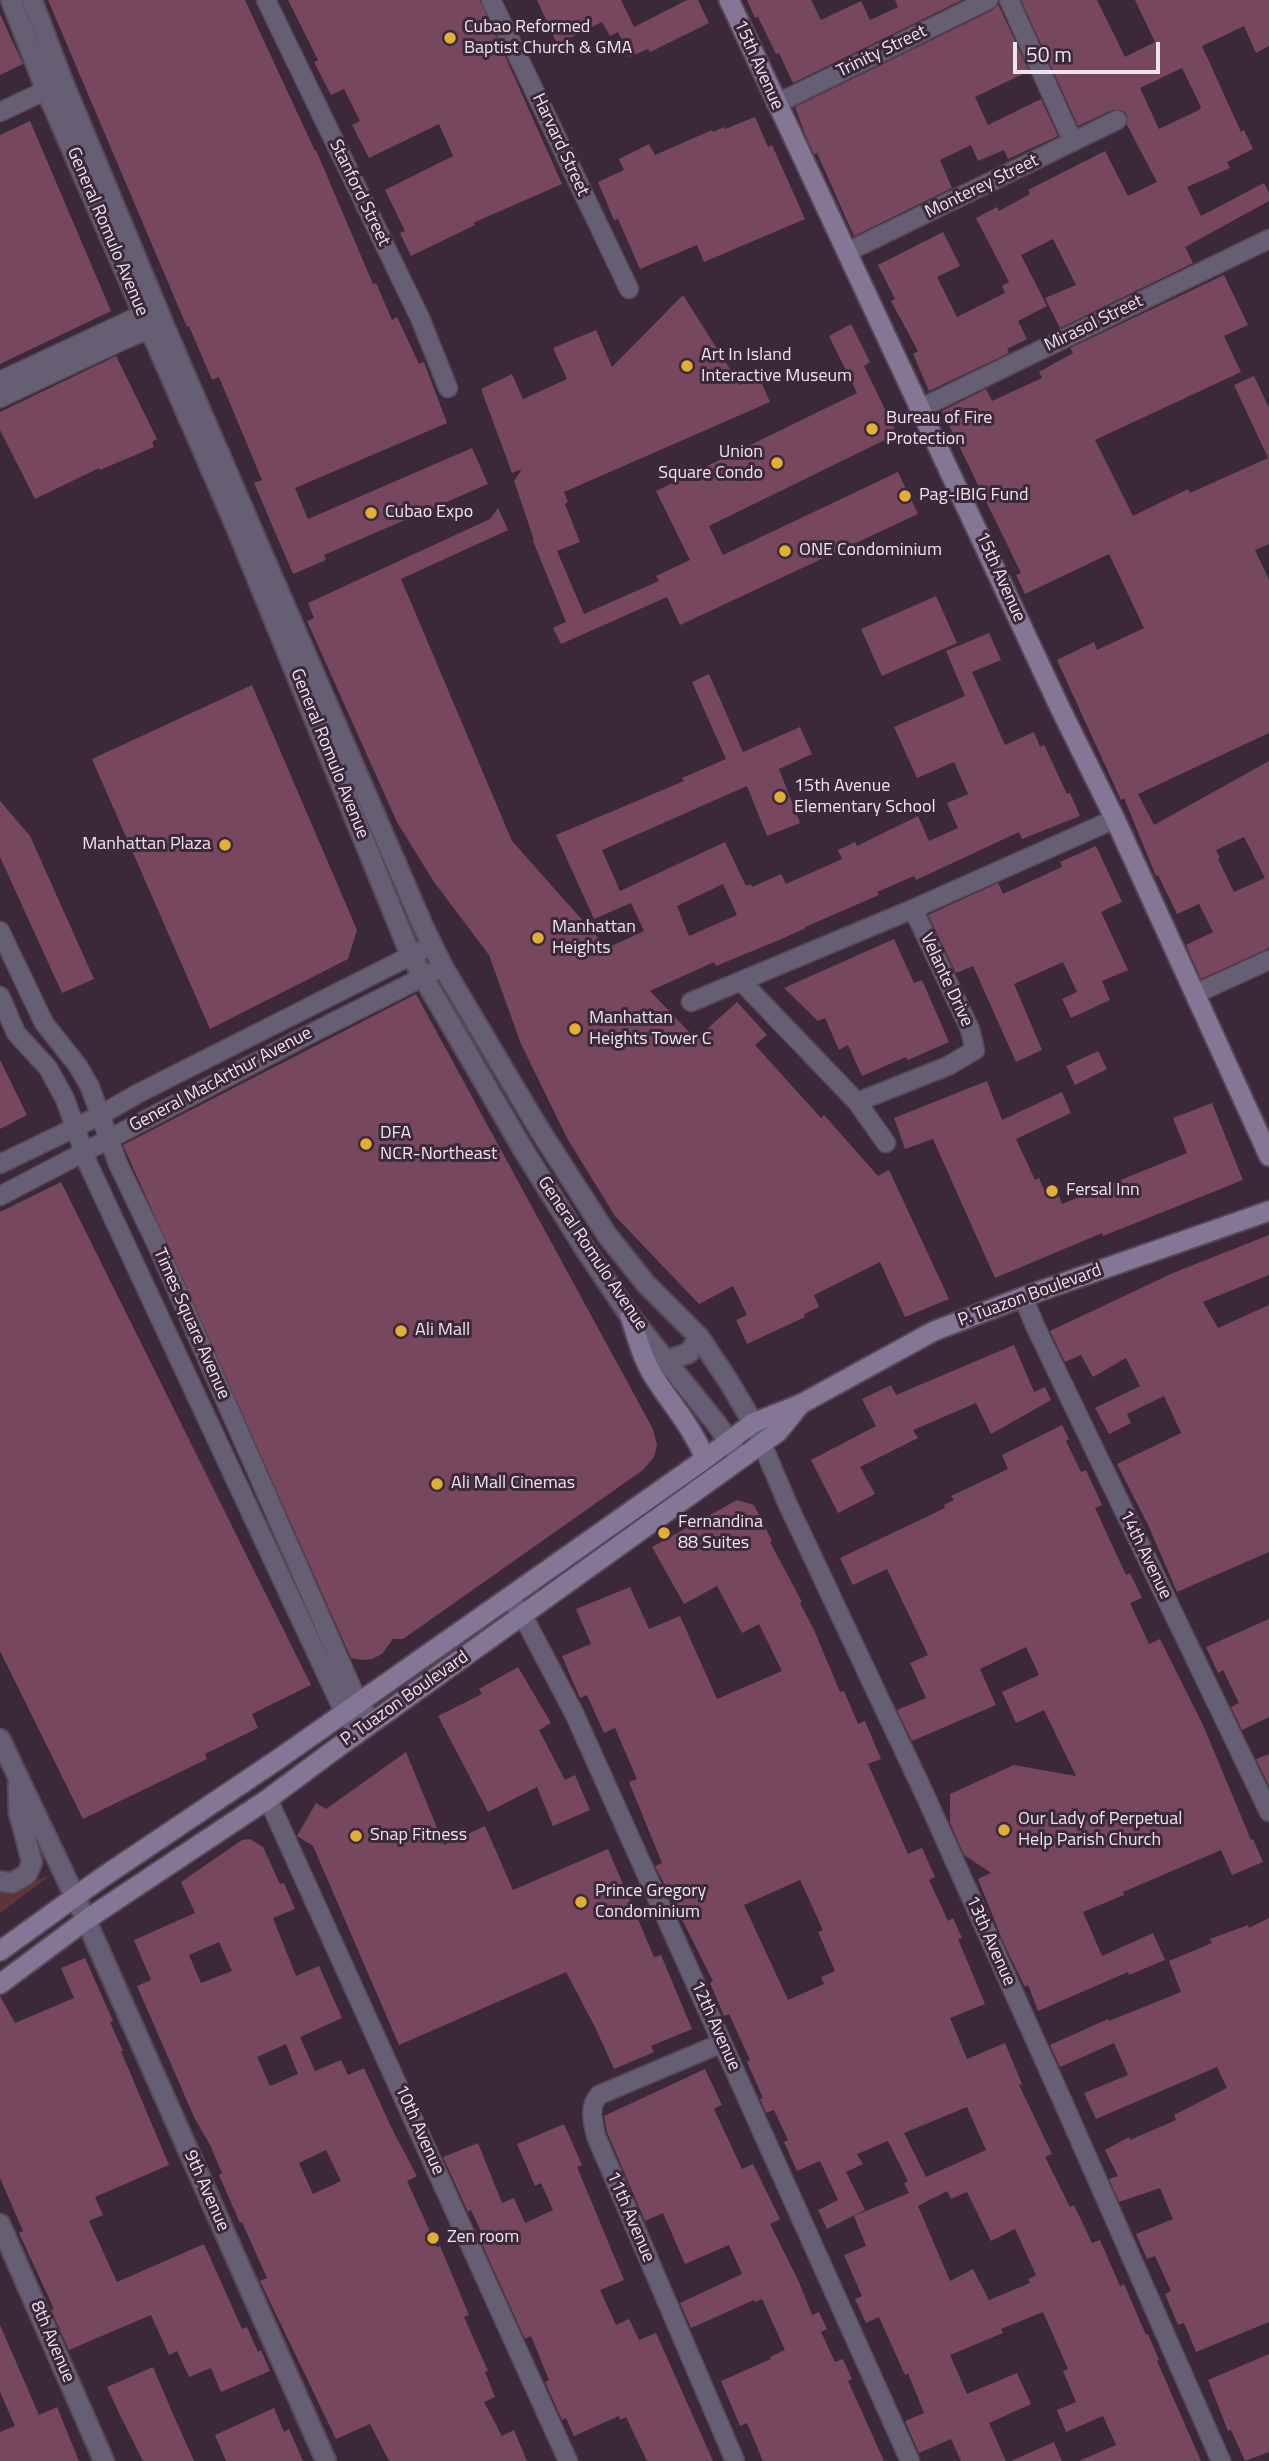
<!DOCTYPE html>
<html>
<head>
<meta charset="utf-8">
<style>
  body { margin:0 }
  #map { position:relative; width:1269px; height:2461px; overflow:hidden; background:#3b293a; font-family:"Titillium Web",sans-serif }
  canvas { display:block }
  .scale { position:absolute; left:1013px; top:42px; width:147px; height:32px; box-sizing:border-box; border:4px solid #ede2ed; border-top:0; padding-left:9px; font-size:21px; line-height:24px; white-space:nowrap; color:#ede2ed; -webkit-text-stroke:5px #3b293a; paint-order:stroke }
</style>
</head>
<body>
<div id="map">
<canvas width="1269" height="2461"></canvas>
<div class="scale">50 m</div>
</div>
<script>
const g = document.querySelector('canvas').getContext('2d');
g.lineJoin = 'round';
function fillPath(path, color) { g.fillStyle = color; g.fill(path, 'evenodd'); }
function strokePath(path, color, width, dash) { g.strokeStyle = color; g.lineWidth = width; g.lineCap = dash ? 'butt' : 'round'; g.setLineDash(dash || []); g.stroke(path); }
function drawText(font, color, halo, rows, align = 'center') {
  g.font = font + ' "Titillium Web",sans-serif'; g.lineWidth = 6; g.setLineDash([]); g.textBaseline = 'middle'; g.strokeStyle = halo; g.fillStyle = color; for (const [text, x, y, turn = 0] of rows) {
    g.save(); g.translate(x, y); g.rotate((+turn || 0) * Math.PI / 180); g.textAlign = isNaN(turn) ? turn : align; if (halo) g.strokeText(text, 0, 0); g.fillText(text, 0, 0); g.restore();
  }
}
const green = new Path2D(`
  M50 1876 0 1913V1890Z`);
const building = new Path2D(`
  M48 0H245L315 151 316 150 373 284 376 283 392 320 397 317 419 364 424 362 447 423 295 488 308 519 472 448 488 484 324 555 326 560 293 574 254 483 262 480 219 377 212 380 189 326 187 327Z
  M288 0H480L562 184 473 223 475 225 411 256 400 233 405 231 385 190 453 156 439 124 369 158 352 125 360 121 344 89 331 95 314 62 318 60Z
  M537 0H621L634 27 687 0H698L709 23 650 52 648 49 629 57 618 32 610 36 602 22 557 44Z
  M747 0H811L821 20 861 1 870 20 898 7 895 0H962L793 83 779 53 776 54 758 17 755 18Z
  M1021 0H1097L1125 57 1155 42 1135 0H1269V46L1256 53 1244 26 1202 46 1241 132 1244 130 1253 149 1227 162 1230 168 1187 187 1201 216 1264 183 1269 193V201L1185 247 1193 263 1060 328 1045 298 1076 285 1053 239 1021 255 1047 306 1018 321 1027 339 1007 349 1009 353 929 391 913 354 918 351 891 301 895 299 878 265 943 232 960 266 937 277 957 317 1005 293 1002 286 1009 282 976 218 997 207 999 211 1030 194 1028 190 1105 151 1128 196 1157 182 1127 125V116L1124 111 1112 110 1078 126ZM1182 68 1201 107 1199 110 1159 129 1140 88Z
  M998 4 1029 71 975 97 988 125 1041 99 1058 136 1008 159 1004 150 978 161 971 145 940 160 952 188 854 236 817 153 814 154 805 134 795 107 993 10Z
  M0 14 23 64 0 75Z
  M755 117 768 147 772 145 805 219 704 262 697 245 640 269 618 219 614 220 598 182 624 170 619 159 649 144 655 155 712 130 713 132 724 127 725 129Z
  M30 121 111 311 0 364V135Z
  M1224 275 1248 325 1224 336 1241 372 1095 440 1133 516 1188 489 1190 493 1268 458 1234 385 1254 376 1269 408V544L1255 550 1269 580V733L1138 794 1154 825 1269 761V948L1201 979 1186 945 1213 932 1199 904 1177 914 1158 875 1156 876 1124 798 1121 800 1057 660 1094 642 1097 650 1144 628 1109 554 1025 594 1016 575 1021 573 942 411 986 389 992 401 1042 378 1039 372 1073 353 1070 348ZM1244 837 1265 878 1234 892 1218 859 1220 858 1216 850Z
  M683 295 740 385 759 377 770 402 564 492 568 502 565 504 580 542 557 551 584 614 659 581 656 576 690 560 656 491 857 393 829 336 851 324 870 362 864 366 897 434 709 526 723 555 898 472 918 514 680 625 667 597 561 644 553 628 566 622 533 541 534 540 514 481 522 469 512 473 481 389 512 374 523 399 567 379 553 348 596 330 612 367Z
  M116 356 157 439 152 442 154 447 100 470 99 468 35 499 0 430V412Z
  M498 508 508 530 401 579 512 841 607 948 644 931 631 903 594 919 556 835 684 781 682 778 726 759 692 682 709 674 743 752 800 727 812 754 779 769 800 823 767 836 747 786 602 850 620 891 725 842 746 886 751 884 752 887 781 874 786 884 842 859 838 850 855 842 857 846 918 816 929 841 958 828 947 803 968 794 954 762 917 778 894 727 965 696 946 651 989 633 1001 660 972 672 1005 745 1034 732 1040 747 1044 745 1067 794 1070 793 1080 816 1022 839 1019 832 916 880 914 876 877 892 879 895 805 927 806 928 779 940 716 966 714 962 650 991 696 1039 737 1002 767 1035 755 1045 821 1118 824 1115 878 1176 889 1170 949 1299 905 1317 880 1262 814 1295 819 1307 804 1314 805 1317 747 1344 736 1320 747 1315 733 1286 699 1304 615 1216 567 1138 521 1044 489 955 434 882 397 822 307 621 314 618 308 603 490 519ZM723 884 737 915 689 936 677 906Z
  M936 596 957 643 882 676 861 629Z
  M252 685 357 930 348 959 210 1029 92 759Z
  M0 801 30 836 94 979 62 993 0 857Z
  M1096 846 1122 902 1101 912 1128 970 1102 981 1110 1000 1071 1018 1062 999 1077 992 1063 962 1014 984 1042 1050 1016 1062 973 966 956 973 928 915 998 883 1003 894 1062 867 1060 862Z
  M894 939 914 983 922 980 949 1042 908 1060 906 1057 862 1076 848 1045 839 1050 825 1018 818 1021 784 988Z
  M416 994 653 1429 657 1445 654 1457 643 1470 403 1639H393L382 1654 372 1659 362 1660 351 1658 123 1145Z
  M1098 1051 1107 1069 1075 1085 1066 1066Z
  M0 1060 27 1115 0 1129Z
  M987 1081 1002 1120 1062 1092 1071 1113 1016 1139 1035 1180 1039 1178 1046 1195 1057 1190 1062 1204 1187 1153 1173 1118 1212 1103 1243 1180 1103 1236 1102 1233 995 1278 933 1139 905 1149 894 1118Z
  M61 1182 311 1685 252 1714 258 1728 205 1754 207 1759 83 1819 0 1651V1212Z
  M1269 1235V1275L1203 1302 1218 1328 1269 1305V1552L1177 1592 1149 1527 1117 1464 1181 1433 1164 1396 1127 1414 1131 1423 1109 1434 1095 1408 1140 1386 1126 1358 1093 1377 1081 1355 1065 1362 1050 1331 1173 1273Z
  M1014 1345 1034 1392 1045 1387 1051 1400 991 1434 976 1403 913 1430 918 1438 860 1467 875 1494 838 1513 811 1460 876 1426 862 1399 891 1385 896 1395Z
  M1062 1425 1069 1439 1066 1441 1081 1472 1086 1470 1102 1505 1095 1508 1126 1575 1130 1573 1142 1598 1130 1603 1149 1644 1160 1639 1203 1725 1251 1840 1253 1839 1263 1862 1232 1875 1221 1850 1123 1892 1124 1895 1083 1912 1102 1956 1153 1933 1165 1960 1129 1975 1128 1972 1038 2011 1028 1985 1025 1987 1004 1944 978 1879 991 1873 964 1855 950 1823V1794L1014 1765 1076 1776 1044 1710 1016 1723 1002 1692 1039 1675 1026 1647 980 1669 996 1705 912 1741 897 1710 926 1698 910 1663 928 1655 887 1569 853 1585 840 1558 945 1508 944 1505 954 1500 951 1496 1008 1469 1002 1455Z
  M737 1500 754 1505 772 1541 770 1542 802 1602 800 1603 814 1630 840 1692 844 1691 858 1724 865 1721 881 1759 868 1764 908 1854 922 1848 935 1877 929 1880 948 1921 953 1918 962 1938 958 1939 985 2004 950 2018 967 2059 1005 2043 1022 2084 1019 2085 1052 2154 1045 2157 1070 2207 1074 2205 1092 2243 1100 2240 1120 2286 1124 2284 1146 2335 1148 2334 1159 2360 1157 2361 1201 2461H1079L1116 2445 1103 2416 1066 2432 1057 2410 1076 2402 1063 2371 1068 2369 1043 2312 1001 2329 1003 2333 950 2355 967 2394 1017 2373 1031 2404 989 2423 1006 2461H961L951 2439 919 2453 905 2421 924 2413 908 2373 905 2375 879 2317 866 2323 855 2299 862 2296 844 2255 866 2246 854 2216 909 2193 904 2183 908 2181 888 2141 857 2154 863 2164 846 2172 865 2210 827 2229 818 2210 838 2200 820 2161 797 2171 784 2142 788 2140 774 2110 766 2113 760 2099 763 2098 747 2062 750 2060 729 2014 724 2016 710 1983 713 1981 655 1866 662 1863 629 1782 637 1779 615 1728 604 1733 587 1695 580 1698 562 1656 591 1644 576 1609 630 1587 649 1629 680 1616 717 1699 782 1671 759 1624 742 1633 717 1586 684 1604 652 1547ZM800 1880 823 1930 818 1932 835 1971 821 1977 824 1984 788 2000 744 1905ZM967 2107 986 2150 926 2177 904 2133ZM947 2191 951 2199 967 2192 991 2241 1015 2229 1036 2275 1028 2279 1030 2283 989 2300 973 2269 950 2281 918 2206Z
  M1269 1619V1717L1242 1730 1231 1707 1239 1703 1223 1670 1218 1673 1206 1647Z
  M518 1667 551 1723 539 1730 565 1780 575 1775 590 1810 553 1826 537 1787 488 1812 438 1716 482 1694 479 1689Z
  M406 1752 444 1845 485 1826 513 1890 608 1849 654 1957 661 1955 692 2029 651 2046 654 2052 614 2069 595 2027 566 1972 399 2045 313 1846 297 1836 316 1803 326 1809Z
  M1269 1754V1786L1256 1759Z
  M250 1839 263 1847 280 1884 284 1883 295 1909 273 1918 296 1976 319 1966 342 2018 300 2037 315 2071 341 2060 348 2075 364 2068 393 2131 417 2176 407 2181 437 2247 440 2246 469 2315 464 2317 488 2371 485 2372 495 2397 484 2402 502 2436 514 2430 527 2461H389L370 2424 336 2439 260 2281 267 2278 242 2222 240 2223 219 2175 222 2173 210 2145 194 2117 137 1986 151 1980 134 1940 195 1913 181 1882 242 1840ZM219 1942 232 1971 201 1983 189 1955ZM286 2044 298 2074 270 2086 257 2057ZM326 2150 341 2181 313 2194 299 2163Z
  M1269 1918V2322L1196 2352 1184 2323 1178 2325 1165 2294 1171 2291 1155 2256 1147 2259 1136 2234 1173 2219 1160 2188 1119 2202 1109 2179 1118 2176 1105 2150 1129 2137 1130 2140 1176 2120 1174 2115 1227 2088 1217 2067 1096 2119 1084 2093 1128 2075 1114 2043 1060 2067 1050 2045 1108 2019 1109 2021 1181 1992 1169 1961 1212 1943 1210 1939 1248 1925 1249 1928Z
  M85 1958 113 2021 110 2022 123 2051H121L169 2165 95 2197 103 2215 89 2221 117 2282 204 2244 242 2329 247 2327 258 2352 261 2350 270 2371 221 2392 211 2368 189 2377 177 2351 169 2355 151 2315 69 2350 51 2310 54 2309 19 2233 23 2231 0 2178V1996L15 2023 74 1998 61 1968Z
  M705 2069 722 2105 714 2109 742 2169 753 2164 780 2219 770 2224 799 2282 812 2315 819 2312 827 2329 821 2332 835 2362 843 2359 852 2379 848 2381 884 2461H763L747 2423 740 2426 721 2381 771 2359 770 2357 785 2350 762 2299 755 2302 754 2300 691 2328 680 2303 742 2274 729 2245 685 2264 663 2213 645 2221 607 2132 604 2116Z
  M564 2124 582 2165 577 2167 624 2280 600 2290 616 2325 629 2319 639 2340 656 2333 713 2461H647L626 2417 620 2420 619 2416 574 2436 566 2418 562 2420 545 2382 549 2380 531 2336 525 2339 481 2242 485 2240 471 2210 468 2212 443 2157 478 2143 502 2203 514 2198 525 2223 553 2210 541 2183 535 2186 517 2144Z
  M0 2325 39 2415 57 2407 79 2461H0V2432L15 2426 0 2392Z
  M1269 2354V2452L1245 2461 1231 2430 1228 2431 1208 2380Z
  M153 2367 173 2414 194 2461H143L118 2411 107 2387Z
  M274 2408 284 2432 289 2429 303 2461H226L215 2435Z
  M1054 2442 1062 2461H1011Z`);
const minor = new Path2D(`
  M266 0 420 318 448 388
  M491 0 629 289
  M1009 0 1073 142
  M776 104 988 0
  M0 112 57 85
  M847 252 1117 120
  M0 381 154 309
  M0 398 121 341 162 324
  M919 409 1269 239
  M0 931 44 1023 78 1066 90 1087 118 1164 157 1245 358 1702 373 1723
  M741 981 857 1102 886 1143
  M1195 994 1269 960
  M0 996 16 1033 48 1068 65 1099 88 1164 344 1712 358 1732
  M691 1002 913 909 1115 819
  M857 1102 948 1066 975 1050 970 1029 913 909
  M0 1164 101 1115 137 1094 432 945
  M0 1196 306 1036 443 967
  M1023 1297 1036 1328 1269 1812
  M753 1423 789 1507 924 1793 1063 2102 1221 2461
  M509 1597 523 1616 574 1713 910 2461
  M268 1799 568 2461
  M722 2043 599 2095C588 2107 593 2122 596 2136L735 2461`);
const tertiary = new Path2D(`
  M11 0 46 90 236 527 411 956 524 1151 585 1249 630 1316 716 1423 740 1457
  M32 0 63 82 168 335 423 926 443 967 539 1129 607 1235 646 1284 699 1337 729 1382 753 1423
  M661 1357 671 1359 689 1353 699 1337
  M0 1739 86 1920 326 2461
  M0 1881 12 1883 27 1874 32 1862 19 1813 18 1785
  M0 2224 104 2461`);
const secondary = new Path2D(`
  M729 0 1060 708 1115 819 1269 1156
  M630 1316C637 1337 642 1358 654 1377 672 1405 693 1428 705 1459
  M0 1951 100 1879 280 1758 525 1586 705 1459 753 1423 801 1404 934 1331 1023 1297 1269 1211
  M0 1984 86 1920 268 1799 334 1750 778 1432 800 1405`);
const markers = [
  [450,38,7,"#e2ae34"],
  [687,366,7,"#e2ae34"],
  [872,429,7,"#e2ae34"],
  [777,463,7,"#e2ae34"],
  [905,496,7,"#e2ae34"],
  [371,513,7,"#e2ae34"],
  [785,551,7,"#e2ae34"],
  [780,797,7,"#e2ae34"],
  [225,845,7,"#e2ae34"],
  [538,938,7,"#e2ae34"],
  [575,1029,7,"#e2ae34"],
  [366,1144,7,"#e2ae34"],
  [1052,1191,7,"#e2ae34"],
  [401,1331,7,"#e2ae34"],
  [437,1484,7,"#e2ae34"],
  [664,1533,7,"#e2ae34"],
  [1004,1830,7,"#e2ae34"],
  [356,1836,7,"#e2ae34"],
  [581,1902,7,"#e2ae34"],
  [433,2238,7,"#e2ae34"]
];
const poiNames = [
  ["Cubao Reformed",464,28],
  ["Baptist Church & GMA",464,49],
  ["Art In Island",701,356],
  ["Interactive Museum",701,377],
  ["Bureau of Fire",886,419],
  ["Protection",886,440],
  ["Union",763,453,"right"],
  ["Square Condo",763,474,"right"],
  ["Pag-IBIG Fund",919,496],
  ["Cubao Expo",385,513],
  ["ONE Condominium",799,551],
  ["15th Avenue",794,787],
  ["Elementary School",794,808],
  ["Manhattan Plaza",211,845,"right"],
  ["Manhattan",552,928],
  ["Heights",552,949],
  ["Manhattan",589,1019],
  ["Heights Tower C",589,1040],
  ["DFA",380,1134],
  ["NCR-Northeast",380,1155],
  ["Fersal Inn",1066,1191],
  ["Ali Mall",415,1331],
  ["Ali Mall Cinemas",451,1484],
  ["Fernandina",678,1523],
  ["88 Suites",678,1544],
  ["Our Lady of Perpetual",1018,1820],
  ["Help Parish Church",1018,1841],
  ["Snap Fitness",370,1836],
  ["Prince Gregory",595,1892],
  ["Condominium",595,1913],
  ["Zen room",447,2238]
];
const streetNames = [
  ["Trinity Street",882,52,-26],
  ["15th Avenue",758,65,66],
  ["Harvard Street",560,145,65],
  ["Monterey Street",982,187,-26],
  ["Stanford Street",359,193,64],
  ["General Romulo Avenue",107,232,67],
  ["Mirasol Street",1094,324,-26],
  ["15th Avenue",1000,577,66],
  ["General Romulo Avenue",329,754,68],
  ["Velante Drive",946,980,65],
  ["General MacArthur Avenue",221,1080,-28],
  ["General Romulo Avenue",592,1254,56],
  ["P. Tuazon Boulevard",1030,1296,-20],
  ["Times Square Avenue",191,1324,66],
  ["14th Avenue",1145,1555,64],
  ["P. Tuazon Boulevard",405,1699,-35],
  ["13th Avenue",990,1941,66],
  ["12th Avenue",715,2026,66],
  ["10th Avenue",419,2130,66],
  ["9th Avenue",206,2191,66],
  ["11th Avenue",630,2217,67],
  ["8th Avenue",52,2342,67]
];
fillPath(green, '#5d3539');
fillPath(building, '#77475e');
strokePath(minor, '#574757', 21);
strokePath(tertiary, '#574757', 23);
strokePath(secondary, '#574757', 23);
strokePath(minor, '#665e72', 18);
strokePath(tertiary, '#665e72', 19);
strokePath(secondary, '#847796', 19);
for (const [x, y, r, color] of markers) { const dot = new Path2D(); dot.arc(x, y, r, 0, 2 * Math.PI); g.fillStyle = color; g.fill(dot); strokePath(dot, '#3b293a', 2.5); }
drawText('18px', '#ede2ed', '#3b293a', poiNames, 'left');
drawText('18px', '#ede2ed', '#3b293a', streetNames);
</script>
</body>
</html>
